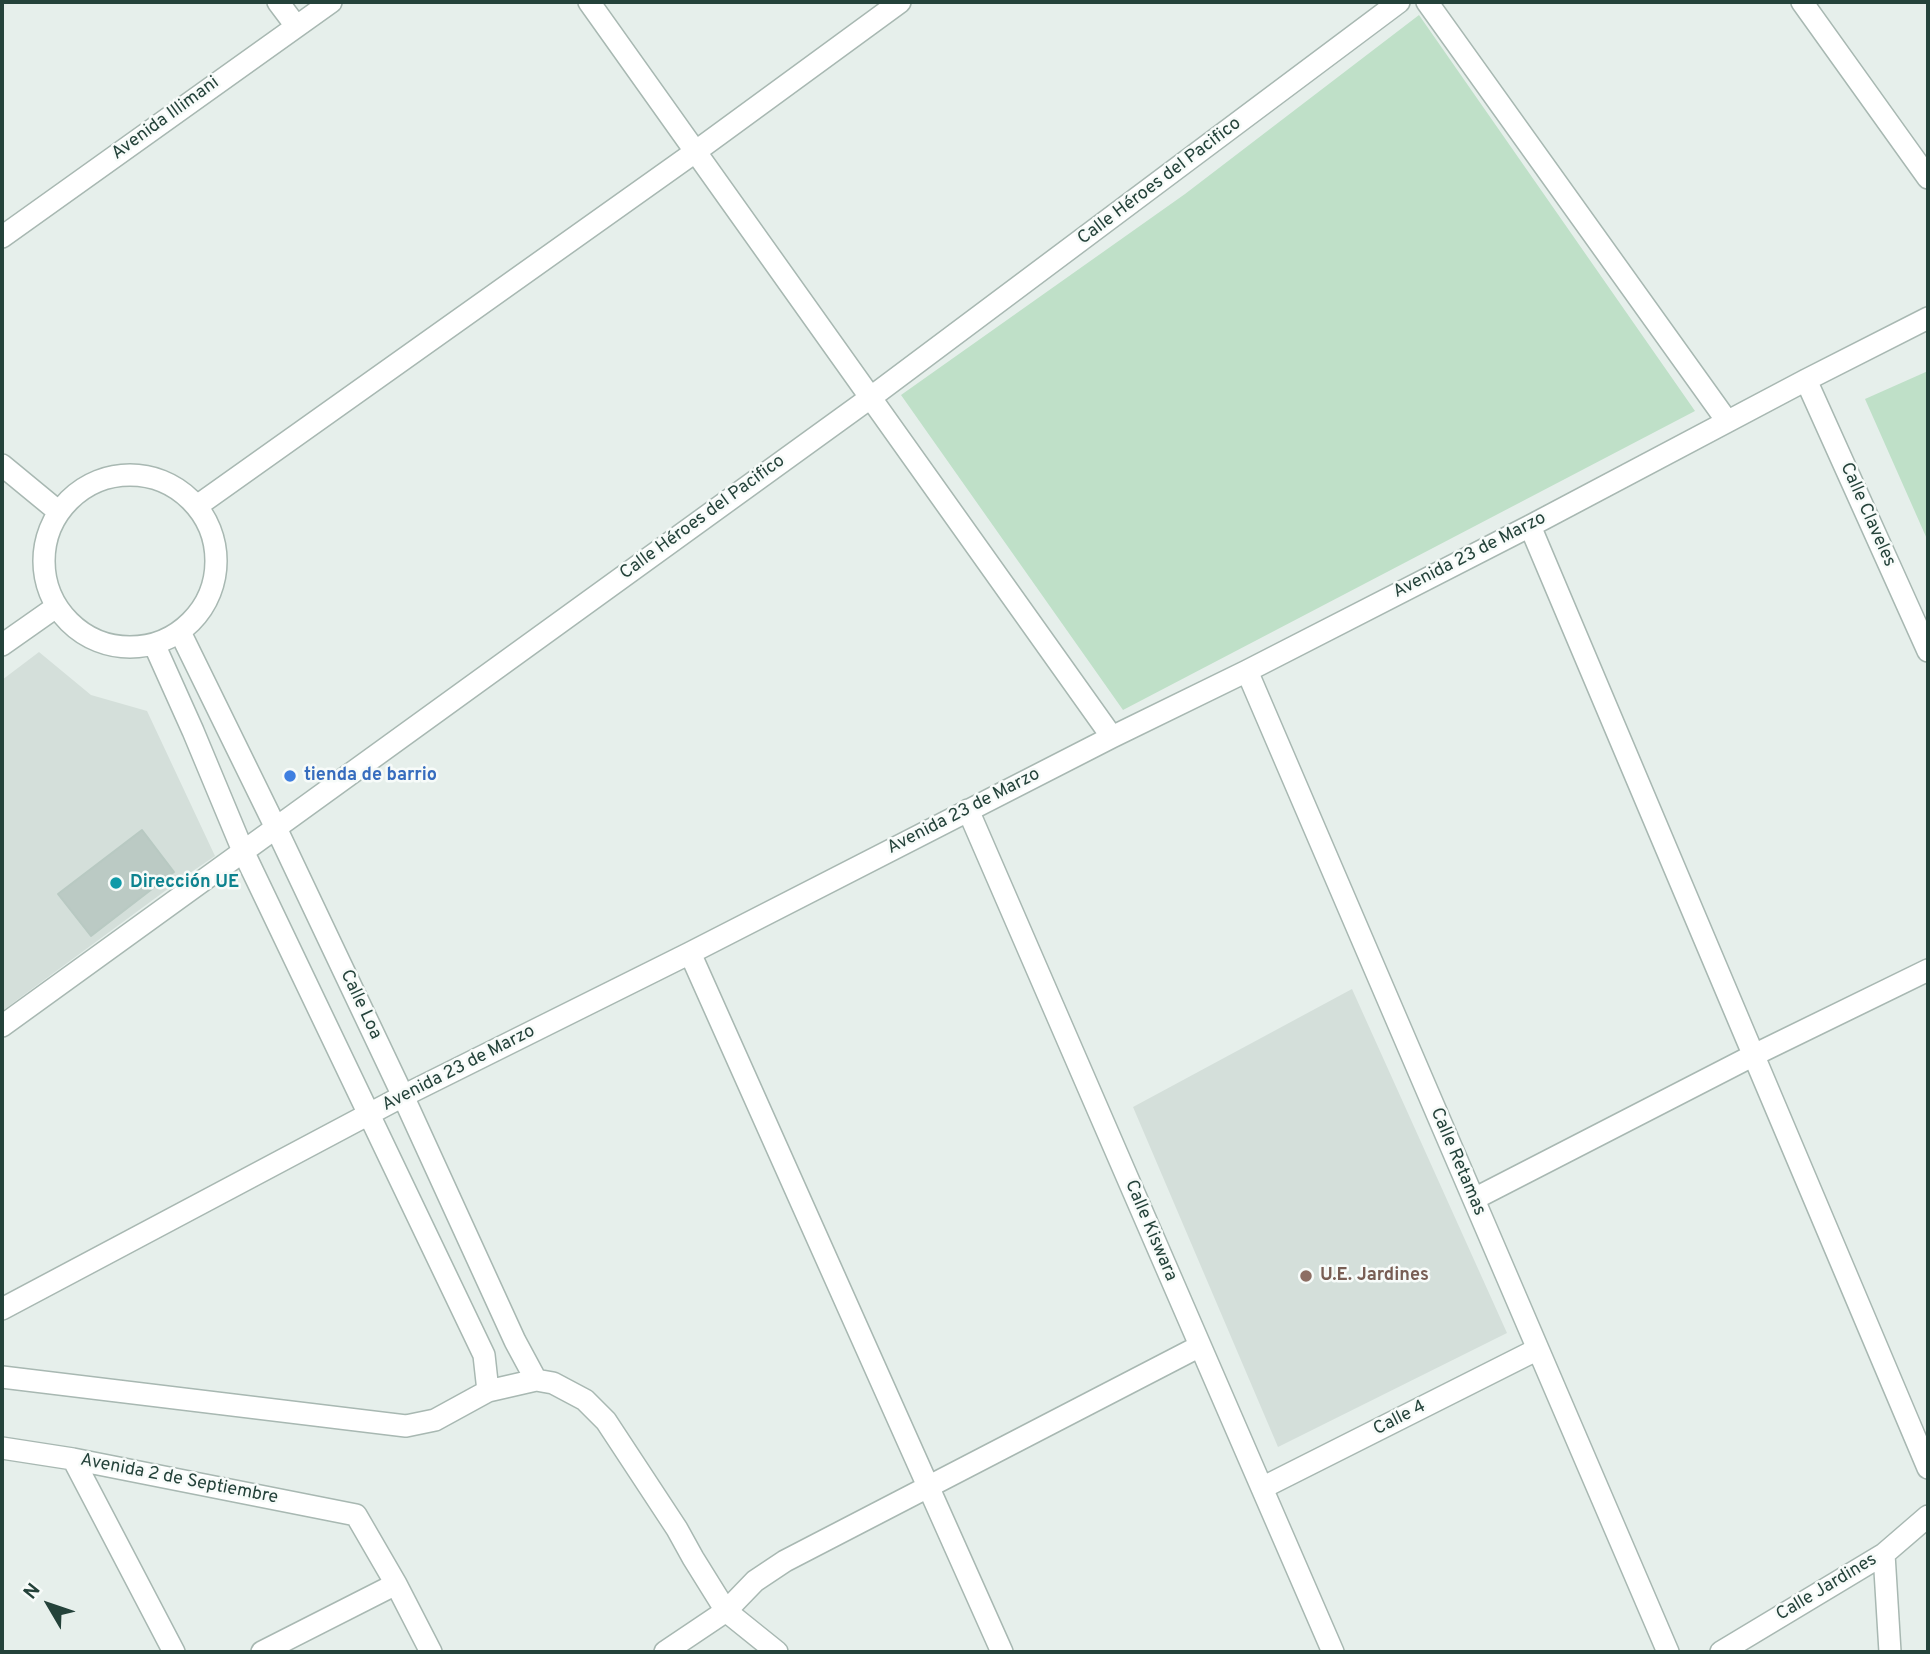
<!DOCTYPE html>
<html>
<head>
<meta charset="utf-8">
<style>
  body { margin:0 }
  #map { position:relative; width:1930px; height:1654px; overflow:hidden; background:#e6efeb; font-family:Overpass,sans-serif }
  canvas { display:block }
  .frame { position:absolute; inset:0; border:4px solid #24423a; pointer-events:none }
  .north { position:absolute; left:14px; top:1570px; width:70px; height:70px; -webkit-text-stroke:5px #f7fbf9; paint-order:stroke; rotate:309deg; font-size:19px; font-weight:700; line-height:28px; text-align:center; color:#24423a }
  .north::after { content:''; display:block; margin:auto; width:24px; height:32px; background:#24423a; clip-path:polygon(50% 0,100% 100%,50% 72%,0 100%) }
</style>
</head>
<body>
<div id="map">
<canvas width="1930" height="1654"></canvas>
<div class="frame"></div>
<div class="north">N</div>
</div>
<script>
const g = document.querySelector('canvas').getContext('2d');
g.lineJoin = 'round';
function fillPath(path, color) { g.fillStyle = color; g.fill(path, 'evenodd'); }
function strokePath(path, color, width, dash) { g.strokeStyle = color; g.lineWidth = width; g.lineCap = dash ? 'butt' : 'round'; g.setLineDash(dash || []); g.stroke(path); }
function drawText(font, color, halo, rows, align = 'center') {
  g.font = font + ' Overpass,sans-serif'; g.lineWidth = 5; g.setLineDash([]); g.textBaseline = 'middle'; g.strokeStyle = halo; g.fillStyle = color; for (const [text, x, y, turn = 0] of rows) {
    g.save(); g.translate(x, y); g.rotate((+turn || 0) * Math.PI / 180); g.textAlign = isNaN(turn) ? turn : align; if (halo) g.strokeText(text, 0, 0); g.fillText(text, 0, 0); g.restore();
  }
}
const built = new Path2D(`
  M39 652 91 695 147 711 215 856 184 877 2 1011V680Z
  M1352 989 1507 1333 1278 1447 1133 1107Z`);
const green = new Path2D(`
  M1419 15 1695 411 1123 710 901 395 1185 194Z
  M1928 371V538L1927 539 1865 399Z`);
const building = new Path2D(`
  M142 830 174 872 91 936 58 894Z`);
const minor = new Path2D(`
  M278 2 296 26
  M589 2 1112 737
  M1427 2 1727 421
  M1802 2 1928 178
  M2 237 331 2
  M1806 380 1928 651
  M2 465 59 512
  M44 561a86 86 0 1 1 172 0a86 86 0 1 1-172 0Z
  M197 506 695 152 900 2
  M1530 526 1928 1468
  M180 632 276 828 403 1096 515 1341 536 1380
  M154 644 193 731 243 851 484 1355 488 1391
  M2 645 56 607
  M1247 671 1668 1652
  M968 810 1333 1652
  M690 953 1002 1652
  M2 1026 870 398 1399 2
  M1474 1199 1754 1055 1928 970
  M2 1309 403 1096 690 953 1112 737 1247 671 1530 526 1806 380 1928 318
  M2 1377 406 1426 435 1420 488 1391 536 1380 553 1383 585 1400 606 1421 677 1529 693 1558 726 1611 777 1652
  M2 1448 73 1459 356 1515 396 1584 431 1652
  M73 1459 174 1652
  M1262 1488 1538 1349
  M1884 1554 1890 1652
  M262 1652 396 1584
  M665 1652 726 1611 755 1581 785 1561 1200 1346
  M1721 1652 1884 1554 1928 1516`);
const markers = [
  [290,776,7,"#3f7fe0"],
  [116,883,7,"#0f9aa8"],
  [1306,1276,7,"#8d6e63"]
];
const streetNames = [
  ["Avenida Illimani",166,119,-36],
  ["Calle Héroes del Pacifico",1160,182,-37],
  ["Calle Claveles",1867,515,66],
  ["Calle Héroes del Pacifico",703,518,-36],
  ["Avenida 23 de Marzo",1470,556,-27],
  ["Avenida 23 de Marzo",964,812,-27],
  ["Calle Loa",360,1005,65],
  ["Avenida 23 de Marzo",459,1069,-27],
  ["Calle Retamas",1457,1162,67],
  ["Calle Kiswara",1150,1231,67],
  ["Calle 4",1400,1419,-27],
  ["Avenida 2 de Septiembre",179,1480,11],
  ["Calle Jardines",1827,1588,-31]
];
const shopNames = [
  ["tienda de barrio",304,776]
];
const cultureNames = [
  ["Dirección UE",130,883]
];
const educationNames = [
  ["U.E. Jardines",1320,1276]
];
fillPath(built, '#d4dfda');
fillPath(green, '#bfe0c8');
fillPath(building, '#bbcac4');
strokePath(building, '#b8c9c2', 2);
strokePath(minor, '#a8b8b2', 24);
strokePath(minor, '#fff', 21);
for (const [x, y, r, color] of markers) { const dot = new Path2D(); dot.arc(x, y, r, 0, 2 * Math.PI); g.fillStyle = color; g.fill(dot); strokePath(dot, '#f7fbf9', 2.5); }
drawText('18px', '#24423a', '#f7fbf9', streetNames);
drawText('bold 18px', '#366cbe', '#f7fbf9', shopNames, 'left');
drawText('bold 18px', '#0d838f', '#f7fbf9', cultureNames, 'left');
drawText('bold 18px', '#785e54', '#f7fbf9', educationNames, 'left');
</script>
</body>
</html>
